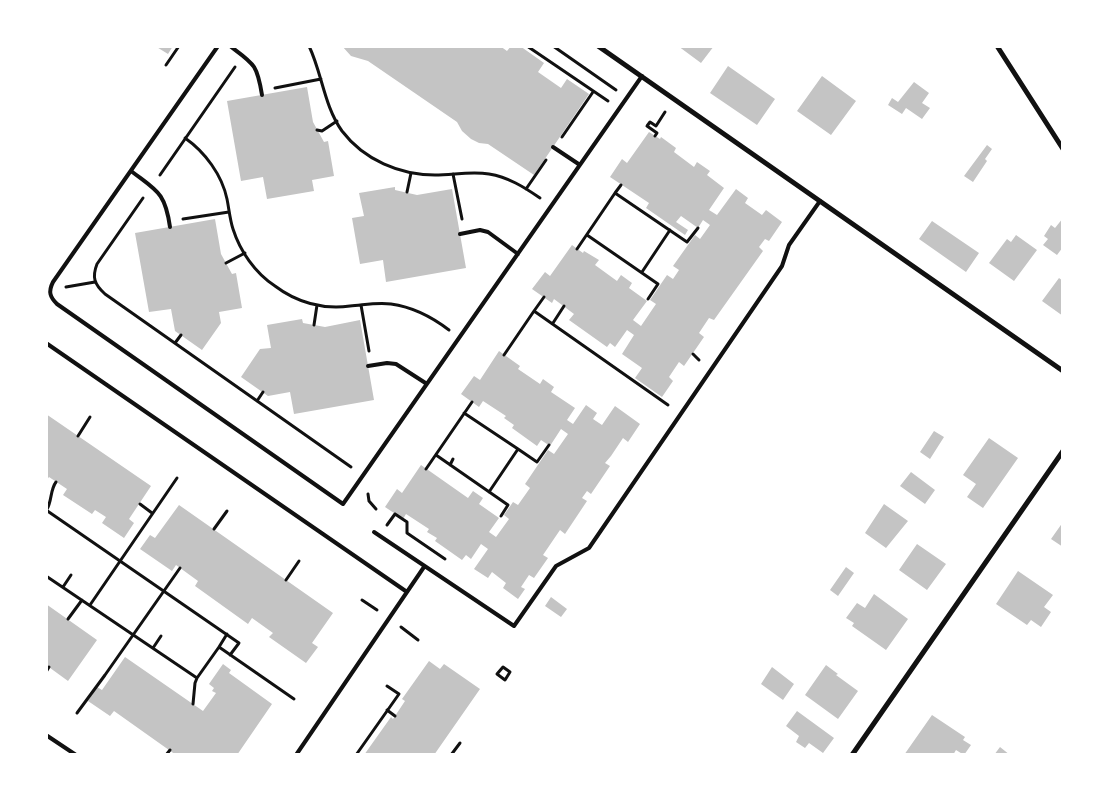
<!DOCTYPE html>
<html>
<head>
<meta charset="utf-8">
<style>
  body { margin:0 }
  #map { position:relative; width:1109px; height:801px; overflow:hidden; background:#fff; font-family:"Space Grotesk",sans-serif }
  canvas { display:block }
  .frame { position:absolute; inset:0; border:48px solid #fff; pointer-events:none }
</style>
</head>
<body>
<div id="map">
<canvas width="1109" height="801"></canvas>
<div class="frame"></div>
</div>
<script>
const g = document.querySelector('canvas').getContext('2d');
g.lineJoin = 'round';
function fillPath(path, color) { g.fillStyle = color; g.fill(path, 'evenodd'); }
function strokePath(path, color, width, dash) { g.strokeStyle = color; g.lineWidth = width; g.lineCap = dash ? 'butt' : 'round'; g.setLineDash(dash || []); g.stroke(path); }
const building = new Path2D(`
  M155 46H173L168 54Z
  M342 46H500L507 51 511 46H520L544 63 538 72 561 88 567 79 589 94 534 175 488 144 479 143 471 139 462 131 457 122 368 61 351 56Z
  M678 46H714L701 63Z
  M728 66 775 99 757 125 710 93Z
  M822 76 856 101 831 135 797 111Z
  M914 82 929 93 922 103 930 108 922 119 906 108 902 114 888 105 892 98 898 102Z
  M307 87 313 122 324 142 328 141 334 176 312 180 314 191 267 199 263 177 241 181 227 101Z
  M649 132 660 139 661 137 676 148 674 152 694 167 697 162 710 171 707 175 724 188 709 210 717 215 736 189 748 198 745 203 762 215 766 210 782 222 769 241 765 239 759 247 763 251 714 320 709 318 699 333 704 337 684 366 679 362 669 377 673 381 662 397 635 378 642 368 622 354 634 335 627 330 615 347 610 343 607 347 569 320 574 314 554 299 552 303 532 289 545 272 550 276 572 245 583 253 584 251 599 260 595 265 617 281 621 275 632 283 629 288 647 301 633 320 641 326 656 304 650 300 667 275 673 279 679 270 673 266 695 235 700 239 710 225 703 220 698 228 681 216 676 222 688 230 685 235 646 208 649 203 610 177 622 159 627 163Z
  M987 145 992 149 985 159 987 161 973 182 964 176Z
  M395 187V190L417 195 452 189 466 268 386 282 383 260 360 264 352 218 364 216 359 193Z
  M1063 218V247L1057 255 1043 245 1048 239 1044 236 1051 225 1055 228Z
  M215 219 221 254 232 274 236 273 242 308 219 312 221 323 202 350 175 331 171 309 149 312 135 233Z
  M932 221 979 253 966 272 919 239Z
  M1016 235 1037 250 1014 281 989 263 1007 239 1011 242Z
  M1059 278 1063 281V316L1042 301Z
  M302 319 303 323 325 327 360 320 374 400 294 414 290 392 268 396 241 377 260 349 271 348 267 325Z
  M499 351 520 366 518 369 540 384 543 379 554 387 551 392 575 408 567 420 573 424 586 405 597 413 593 419 602 425 615 406 640 424 628 442 623 438 611 456 605 463 610 466 591 494 587 491 582 498 587 501 565 534 560 530 543 555 548 558 534 578 529 575 521 587 525 589 518 599 503 588 506 583 492 572 488 578 474 569 488 549 481 544 471 559 466 555 462 560 435 541 437 538 427 532 429 529 406 514 403 519 385 507 397 489 402 493 421 465 468 498 473 491 483 498 479 504 499 518 489 532 496 537 509 519 504 515 513 502 518 505 530 488 525 484 548 450 554 454 568 434 561 429 550 446 541 440 537 446 512 428 514 425 504 418 506 416 483 401 479 407 461 394 474 376 480 380Z
  M46 414 151 486 129 519 134 523 124 538 102 523 106 517 95 510 92 514 63 495 67 489 49 477 46 481Z
  M934 431 944 437 930 459 920 452Z
  M989 438 1018 458 983 508 967 497 976 484 963 475Z
  M911 472 935 490 925 504 900 486Z
  M884 504 908 521 886 548 865 533Z
  M179 505 333 613 312 643 318 647 306 663 269 637 273 633 252 618 248 624 195 586 198 581 176 565 172 571 140 549 150 535 155 538Z
  M1063 522V547L1051 539Z
  M917 544 946 564 927 590 899 570Z
  M846 567 854 573 838 596 830 590Z
  M1018 571 1053 595 1044 607 1051 612 1041 627 1031 620 1027 625 996 604Z
  M874 594 908 619 886 650 852 626 854 623 846 618 857 603 865 608Z
  M551 597 567 609 561 617 545 606Z
  M46 604 97 640 68 681 46 665Z
  M125 657 203 711 216 693 212 691 214 688 209 684 223 664 231 670 229 673 272 704 237 755H176L114 711 110 716 88 701 97 687 102 690Z
  M429 661 440 669 444 664 480 689 434 755H364L391 717 393 719 405 701 402 699Z
  M826 665 838 674 836 675 858 691 838 719 805 695Z
  M772 667 794 684 783 700 761 684Z
  M797 711 834 738 823 753 809 743 805 748 796 742 799 736 786 726Z
  M932 715 965 737 963 740 971 745 964 755 956 750 953 755H904Z
  M1000 747 1010 755H994Z`);
const path = new Path2D(`
  M309 46C322 73 324 106 342 131 364 160 400 175 435 175 453 175 471 171 489 174 508 177 524 187 540 198
  M527 46 608 101
  M553 46 616 90
  M166 65 179 46
  M275 88 321 79
  M317 130 322 131 337 121
  M655 136 657 133 647 126 650 122 656 126 665 112
  M562 137 593 92
  M185 138C205 152 222 175 227 199 229 209 230 220 233 229 240 251 255 273 275 286 296 302 323 310 350 306 364 305 377 302 391 304 413 307 432 317 449 330
  M453 174 462 219
  M160 175 235 67
  M526 189 546 160
  M407 192 411 173
  M615 193 621 185
  M143 198 97 264C92 277 94 284 105 294L351 467
  M183 219 229 212
  M587 235 658 284 648 299
  M577 249 615 193 687 242 698 228
  M226 263 245 253
  M642 272 670 230
  M66 287 95 282
  M361 305 369 351
  M534 311 544 297
  M553 323 564 306
  M314 325 317 305
  M175 343 181 335
  M693 354 699 360
  M504 355 534 311 668 405
  M257 401 263 392
  M464 413 518 449 489 492
  M78 436 90 417
  M518 449 537 462 549 445
  M436 455 508 505 501 516
  M450 465 453 459
  M426 469 472 402
  M368 494 369 501 376 509
  M140 504 152 513
  M47 509C52 501 50 490 56 482
  M46 510 239 643 230 655
  M395 514 407 522V533L445 559
  M387 525 395 514
  M214 529 227 511
  M46 576 197 678 219 647 294 699
  M286 580 299 561
  M63 587 71 575
  M362 600 377 610
  M90 605 177 478
  M68 619 82 600
  M401 627 418 640
  M219 647 227 634
  M153 648 161 636
  M503 667 510 672 505 680 497 674Z
  M46 672 49 667
  M193 704 195 683 197 678
  M387 710 395 716
  M77 713 105 675 180 568
  M166 755 170 750
  M356 755 399 694 387 686
  M451 755 460 743`);
const service = new Path2D(`
  M218 46 53 282C48 292 50 297 57 304L343 504 642 76
  M230 46C254 64 257 64 262 95
  M553 147 580 165
  M131 171C157 191 165 192 170 227
  M460 234 480 230 488 232 518 254
  M46 343 407 592
  M368 366 387 363 396 364 427 384
  M374 532 514 626 556 566 589 548 782 266 789 245 820 201
  M46 735 76 755
  M296 755 424 567`);
const minor = new Path2D(`
  M598 46 1063 371
  M997 46 1063 149
  M852 755 1063 451`);
fillPath(building, '#c4c4c4');
strokePath(path, '#111', 3);
strokePath(service, '#111', 4);
strokePath(minor, '#111', 5);
</script>
</body>
</html>
